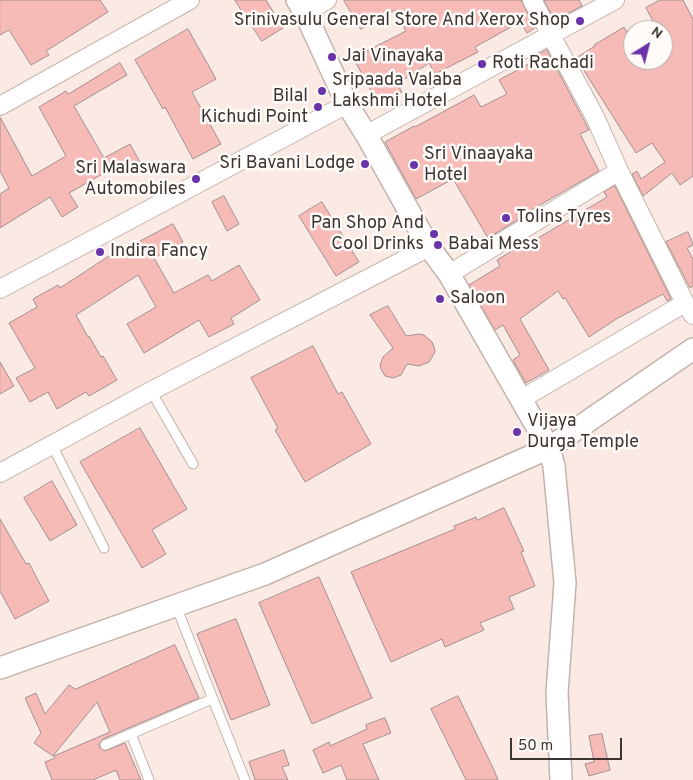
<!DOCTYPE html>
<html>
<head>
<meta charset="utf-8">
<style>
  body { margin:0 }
  #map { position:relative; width:693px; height:780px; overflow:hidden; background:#fbeae3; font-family:Overpass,sans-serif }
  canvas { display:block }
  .north { position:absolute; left:623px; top:20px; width:50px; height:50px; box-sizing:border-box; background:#fefbf9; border:1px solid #b0aba9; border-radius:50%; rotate:36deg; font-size:14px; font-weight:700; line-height:20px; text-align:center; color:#3b3432 }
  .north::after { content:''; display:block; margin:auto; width:18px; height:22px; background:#6a33a9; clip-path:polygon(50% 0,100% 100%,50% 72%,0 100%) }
  .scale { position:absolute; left:510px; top:738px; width:112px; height:22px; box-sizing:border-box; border:2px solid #3b3432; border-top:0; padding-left:6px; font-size:15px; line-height:18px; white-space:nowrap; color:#3b3432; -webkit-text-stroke:4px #fefbf9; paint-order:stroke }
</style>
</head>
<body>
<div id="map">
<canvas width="693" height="780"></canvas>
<div class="north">N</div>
<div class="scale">50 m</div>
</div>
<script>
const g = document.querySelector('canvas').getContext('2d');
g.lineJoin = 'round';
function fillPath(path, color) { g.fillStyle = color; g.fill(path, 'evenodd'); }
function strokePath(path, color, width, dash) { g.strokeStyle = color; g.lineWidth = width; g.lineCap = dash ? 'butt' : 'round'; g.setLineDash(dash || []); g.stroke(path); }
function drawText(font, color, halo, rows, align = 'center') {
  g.font = font + ' Overpass,sans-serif'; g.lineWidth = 5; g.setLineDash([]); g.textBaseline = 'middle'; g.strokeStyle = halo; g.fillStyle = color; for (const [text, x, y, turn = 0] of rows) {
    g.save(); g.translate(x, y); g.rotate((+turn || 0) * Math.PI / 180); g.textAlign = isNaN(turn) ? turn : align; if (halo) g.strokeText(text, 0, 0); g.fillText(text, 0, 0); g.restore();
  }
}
const building = new Path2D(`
  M0 0H100L108 12 46 51 49 55 31 65 9 30 0 35Z
  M235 0H266L283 28 262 41Z
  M344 0H521L535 28 527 33 520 22 475 47 478 52 435 74 429 63 397 84 402 92 379 105 353 58 406 31 395 10 361 29Z
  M544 0H579L582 6 555 20Z
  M660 0H683L693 19V176L680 185 672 173 643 196 632 174 637 171 641 179 665 162 652 143 636 153 576 58 595 46 594 45 624 27 633 43V60H663V30H658L646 8Z
  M188 29 216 79 192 92 221 144 193 159 165 107 163 109 135 60Z
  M547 50 589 130 580 134 599 171 526 213 527 214 488 238 453 179 416 199 385 142 414 126 415 127 474 95 481 107 507 94 499 80 536 60 534 57Z
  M120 63 127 75 74 106 104 158 130 144 141 164 125 172 120 164 69 193 78 207 62 217 50 197 0 228V194L9 188 0 171V117L32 176 66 156 39 107 66 91 68 94Z
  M615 186 671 299 667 301 663 294 618 318 589 337 565 298 563 299 558 291 520 319 549 370 526 383 513 360 520 355 503 325 495 330 469 285 500 266 497 260 527 242 528 244 607 197 604 192Z
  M224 196 239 224 227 231 212 202Z
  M322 202 359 262 336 276 299 216Z
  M173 224 183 242 154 258 174 293 208 275 212 281 239 265 260 300 231 318 234 324 209 337 199 320 144 353 127 324 156 307 138 275 76 315 88 337 89 336 101 357 103 356 117 380 89 396 86 392 57 409 48 392 30 402 16 378 35 368 9 323 37 307 33 299 58 285 60 288 112 254 113 255Z
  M688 232 693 244V245L687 248 693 259V286L690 288 666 242Z
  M388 306 406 336 419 334 424 335 432 342 434 347 435 352 429 362 419 366 407 364 401 375 393 378 385 376 381 369 380 365 383 357 393 348 370 315Z
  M313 346 338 394 342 392 371 444 305 482 275 430 278 428 251 378Z
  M0 362 14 386 0 394Z
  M140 428 187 509 152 530 166 554 142 568 80 462Z
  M52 481 77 525 50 541 24 498Z
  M504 508 524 551 521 552 535 586 509 597 514 609 480 623 484 630 445 647 442 639 391 662 351 572 455 529 454 526 476 517 477 520Z
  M0 519 26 564 29 563 49 601 15 619 0 591Z
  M319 577 372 698 312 724 259 603Z
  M236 619 270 705 231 720 197 634Z
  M175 645 199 698 103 739 99 744 100 748 105 751 125 743 141 780H120L116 770 93 780H52L45 762 55 758 54 756 110 732 97 702 53 756 34 743 41 733 25 698 36 693 45 714 69 685 75 689Z
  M458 696 494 770 498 780H466L431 709Z
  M385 718 391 733 363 744 379 780H347L341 765 323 773 313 750 329 742 330 746 367 729 366 725Z
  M602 734 610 770 589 776 585 764 594 762 589 736Z
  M284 750 289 765 282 767 288 780H255L249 762Z`);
const service = new Path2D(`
  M151 391 193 464
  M52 445 104 548
  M176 606 245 780
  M131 734 149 780
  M105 745 212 699`);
const minor = new Path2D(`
  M532 0 595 117 619 171 685 303 693 315
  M305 13 327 0
  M0 106 190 0
  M367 136 375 130 615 0
  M449 274 619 171
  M0 289 347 104
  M520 400 685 303
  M0 473 151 391 429 247`);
const tertiary = new Path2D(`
  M297 0 305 13 347 104 367 136 429 247 449 274 549 448 554 466 565 583 557 693 561 780
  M0 668 265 574 549 448 693 349`);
const markers = [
  [580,21,5,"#6a33a9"],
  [332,57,5,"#6a33a9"],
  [482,64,5,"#6a33a9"],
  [322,91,5,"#6a33a9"],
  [318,107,5,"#6a33a9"],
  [365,164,5,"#6a33a9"],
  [414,165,5,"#6a33a9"],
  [196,179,5,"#6a33a9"],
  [506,218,5,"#6a33a9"],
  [434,234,5,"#6a33a9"],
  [438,245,5,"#6a33a9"],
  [100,252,5,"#6a33a9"],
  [440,299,5,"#6a33a9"],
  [517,432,5,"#6a33a9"]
];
const poiNames = [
  ["Srinivasulu General Store And Xerox Shop",570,21,"right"],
  ["Jai Vinayaka",342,57],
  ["Roti Rachadi",492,64],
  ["Sripaada Valaba",332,81],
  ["Lakshmi Hotel",332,102],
  ["Bilal",308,97,"right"],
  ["Kichudi Point",308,118,"right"],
  ["Sri Vinaayaka",424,155],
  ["Hotel",424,176],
  ["Sri Bavani Lodge",355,164,"right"],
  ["Sri Malaswara",186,169,"right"],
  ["Automobiles",186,190,"right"],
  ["Tolins Tyres",516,218],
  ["Pan Shop And",424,224,"right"],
  ["Cool Drinks",424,245,"right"],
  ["Babai Mess",448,245],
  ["Indira Fancy",110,252],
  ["Saloon",450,299],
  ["Vijaya",527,422],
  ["Durga Temple",527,443]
];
fillPath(building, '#f7bbb7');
strokePath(building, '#a2908f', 1);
strokePath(service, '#c3b3ac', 11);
strokePath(minor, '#c3b3ac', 20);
strokePath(tertiary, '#c3b3ac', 24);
strokePath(service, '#fff', 9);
strokePath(minor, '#fff', 18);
strokePath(tertiary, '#fff', 21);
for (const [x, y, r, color] of markers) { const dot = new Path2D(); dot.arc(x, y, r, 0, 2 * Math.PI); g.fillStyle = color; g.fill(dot); strokePath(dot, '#fefbf9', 2); }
drawText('18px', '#3b3432', '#fefbf9', poiNames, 'left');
</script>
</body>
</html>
